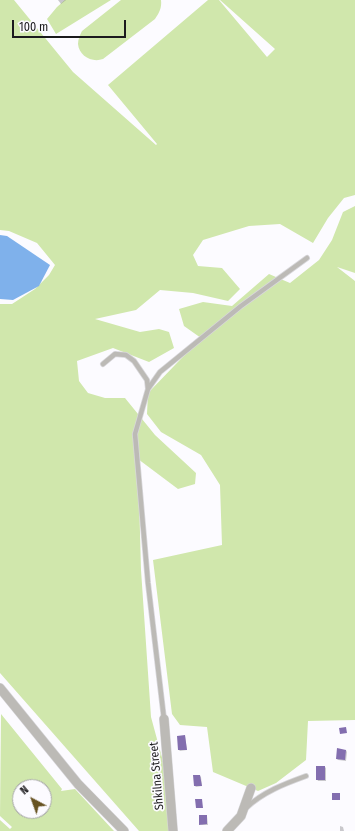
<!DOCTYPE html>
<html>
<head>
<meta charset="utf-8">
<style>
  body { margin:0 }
  #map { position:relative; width:355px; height:831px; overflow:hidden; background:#fcfbff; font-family:"Fira Sans Condensed",sans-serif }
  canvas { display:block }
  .north { position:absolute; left:12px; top:779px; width:40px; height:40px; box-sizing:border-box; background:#fcfbff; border:1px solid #a2a1a5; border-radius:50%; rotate:319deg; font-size:11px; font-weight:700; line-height:16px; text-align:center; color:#1b1a1d }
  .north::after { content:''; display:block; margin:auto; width:14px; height:18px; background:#675221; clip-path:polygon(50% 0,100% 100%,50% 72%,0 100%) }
  .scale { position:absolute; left:12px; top:20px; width:114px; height:18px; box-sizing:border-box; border:2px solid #1b1a1d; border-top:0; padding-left:5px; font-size:12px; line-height:14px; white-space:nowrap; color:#1b1a1d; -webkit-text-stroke:3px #fcfbff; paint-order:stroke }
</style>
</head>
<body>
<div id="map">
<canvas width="355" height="831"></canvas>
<div class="north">N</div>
<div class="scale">100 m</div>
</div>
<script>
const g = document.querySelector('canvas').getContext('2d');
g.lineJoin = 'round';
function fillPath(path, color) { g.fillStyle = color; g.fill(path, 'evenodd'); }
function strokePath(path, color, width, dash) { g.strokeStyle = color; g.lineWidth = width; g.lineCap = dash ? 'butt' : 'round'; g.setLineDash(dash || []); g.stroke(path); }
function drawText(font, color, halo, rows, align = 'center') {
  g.font = font + ' "Fira Sans Condensed",sans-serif'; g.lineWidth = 3.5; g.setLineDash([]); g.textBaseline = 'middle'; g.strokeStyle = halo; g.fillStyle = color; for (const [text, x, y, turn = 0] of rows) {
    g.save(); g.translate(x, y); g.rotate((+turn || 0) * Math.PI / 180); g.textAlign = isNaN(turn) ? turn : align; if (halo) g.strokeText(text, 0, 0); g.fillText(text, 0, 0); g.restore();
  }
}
const green = new Path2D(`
  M0 0H14L73 72 156 145 157 144 108 85 208 0H219L267 57 275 49 220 0H355V195L344 198 328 218 313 243 280 224 249 226 203 240 193 255 198 266 222 268 240 289 228 301 193 293 160 290 136 310 95 319 140 332 159 329 169 332 174 348 149 362 113 348 77 361 79 381 88 393 105 398H125L155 435 196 473 195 484 178 489 138 459 141 570 151 717 167 776 171 831H139L0 673V304H12L35 289 49 275 55 265 37 243 9 231 0 230Z
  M65 0H111L56 34 47 19 57 7Z
  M121 0H161C162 8 159 13 155 19L103 59C92 63 79 56 78 44 78 39 80 35 82 31Z
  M355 206V273L337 267 355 281V720L308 721 306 760 276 783 258 791 213 772 207 727 180 725 172 714 153 560 222 545 220 485 201 455 161 432 147 414 148 393 201 338 184 326 179 309 203 302 232 306 269 274 290 283 319 260 332 240 343 212Z
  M1 714 62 789 61 791 75 789 114 831H0V820L10 829 12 827 0 816ZM20 787H44V811H20Z`);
const water = new Path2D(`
  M0 235 7 236 50 265 39 286 13 300 0 299Z`);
const shadow = new Path2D(`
  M58 0H66L61 4Z
  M185 736 187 750 180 751 179 750Z
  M346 750 347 752 346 761 338 760 337 759Z
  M325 767 326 768V781H318L317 779Z
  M194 776H200L201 777 202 786 196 787 195 786Z
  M207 816 208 825H202L200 824Z
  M340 826 343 827 344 831H340Z`);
const building = new Path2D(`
  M346 727 347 733 340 734 339 728Z
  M185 735 187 750H178L177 736Z
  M337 748 346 750 345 760 336 759Z
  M316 766H325V780H316Z
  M193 775H200L202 786H194Z
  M332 793H340V800H332Z
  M195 799H202L203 808H196Z
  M199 815H207V824L199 825Z`);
const lane = new Path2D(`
  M103 364 115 354 126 355 134 361 147 380 148 389 160 372 241 306 307 258
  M148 389 135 434 148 583 164 719
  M246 808C263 792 284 784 306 776`);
const street = new Path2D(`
  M0 688 78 784 124 831
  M164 719 173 831
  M227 831 241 816 251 788`);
const streetNames = [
  ["Shkilna Street",157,776,-95]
];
fillPath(green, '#d0e7ac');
fillPath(water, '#7fb1eb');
fillPath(shadow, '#0003');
fillPath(building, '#836eaf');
strokePath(lane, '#d8d7db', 6);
strokePath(street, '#d8d7db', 10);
strokePath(lane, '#bcbab6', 4.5);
strokePath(street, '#bcbab6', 9);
drawText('12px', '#1b1a1d', '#fcfbff', streetNames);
</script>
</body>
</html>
